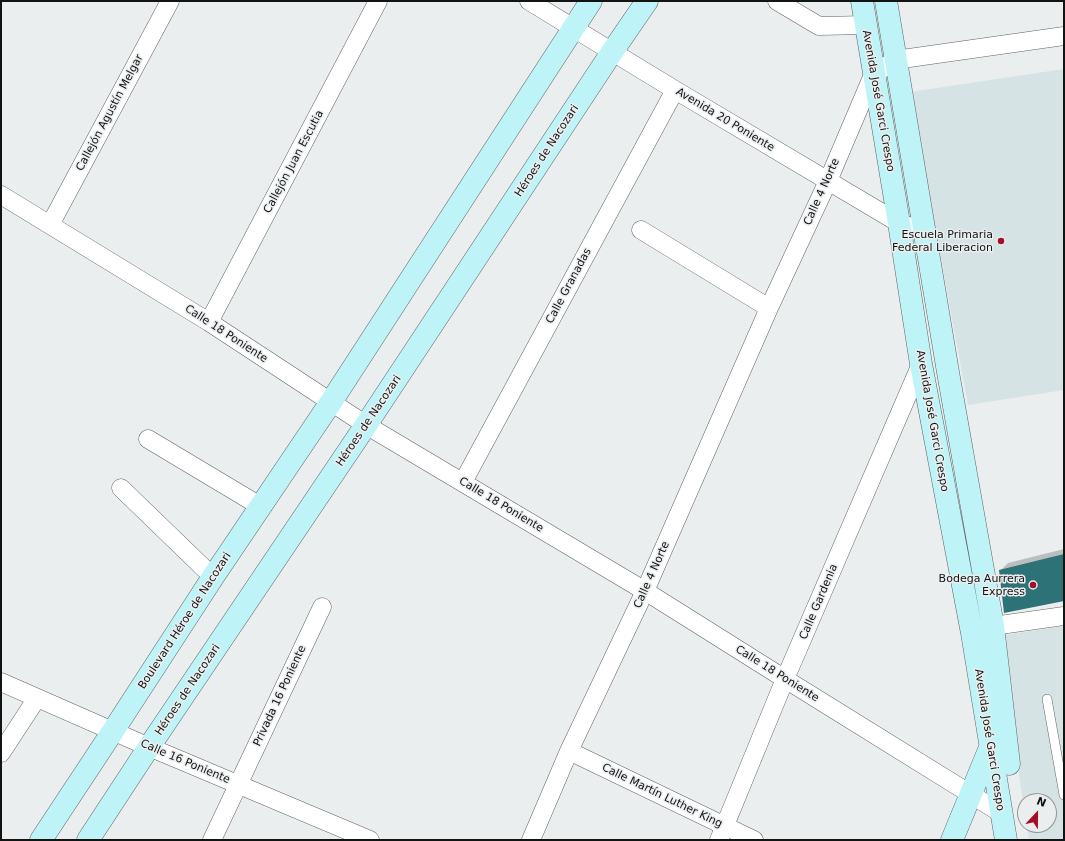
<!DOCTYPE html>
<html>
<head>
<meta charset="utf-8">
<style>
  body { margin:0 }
  #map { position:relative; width:1065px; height:841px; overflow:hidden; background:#eaeeee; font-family:"DejaVu Sans",sans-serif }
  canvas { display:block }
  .frame { position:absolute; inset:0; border:2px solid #121414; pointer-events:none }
  .north { position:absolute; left:1017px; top:793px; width:40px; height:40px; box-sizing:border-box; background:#eaeeee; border:1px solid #949797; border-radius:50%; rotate:22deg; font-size:11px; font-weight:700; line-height:16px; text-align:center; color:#121414 }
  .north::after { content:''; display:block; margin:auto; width:14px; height:18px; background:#a60d27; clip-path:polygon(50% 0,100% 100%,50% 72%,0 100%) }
</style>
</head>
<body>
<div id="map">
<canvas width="1065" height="841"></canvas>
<div class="frame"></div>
<div class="north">N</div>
</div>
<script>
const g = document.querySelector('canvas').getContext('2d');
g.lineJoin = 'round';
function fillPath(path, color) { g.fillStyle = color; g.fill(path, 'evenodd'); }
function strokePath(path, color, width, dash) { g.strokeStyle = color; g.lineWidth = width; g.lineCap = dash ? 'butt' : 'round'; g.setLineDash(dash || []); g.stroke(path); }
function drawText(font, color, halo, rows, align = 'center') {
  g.font = font + ' "DejaVu Sans",sans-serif'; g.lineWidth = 3; g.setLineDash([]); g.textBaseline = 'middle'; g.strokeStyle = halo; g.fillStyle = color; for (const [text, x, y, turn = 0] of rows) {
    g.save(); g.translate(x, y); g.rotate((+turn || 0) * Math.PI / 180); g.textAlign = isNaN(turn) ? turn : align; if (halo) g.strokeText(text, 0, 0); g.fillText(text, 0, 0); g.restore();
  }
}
const built = new Path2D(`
  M1064 69V390L968 405 910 92Z
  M1064 626V840H1029L1027 825H1049V801H1025V814L998 636Z`);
const shadow = new Path2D(`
  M1064 549V600L1001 570 1008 563Z`);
const building = new Path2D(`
  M1064 554V601L1004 613 999 570Z`);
const service = new Path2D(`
  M1047 699 1064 795`);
const minor = new Path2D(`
  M529 1 675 90 899 223 925 231
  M777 1 819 26 866 25
  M1 195 209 322 366 425 645 591 785 679 1001 813
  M50 225 170 1
  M641 230 769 308
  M209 322 378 1
  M148 439 260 506
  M463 482 675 90
  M121 488 213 577
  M980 630 993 626 1064 616
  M1 682 149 747 370 840
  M569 751 754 840
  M1 753 37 698
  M212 840 322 607
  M531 840 569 751 645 591 769 308 828 181 873 75 895 60 1064 36
  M719 840 785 679 921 364`);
const secondary = new Path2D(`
  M862 1 899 223 921 364 972 633 1006 840
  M886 1 949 378 993 626 1009 764
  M41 840 113 731 213 577 331 402 591 1
  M88 840 149 747 366 425 612 52 647 1
  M952 840 991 745`);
const markers = [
  [1001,241,4,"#a60d27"],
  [1033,585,4,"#a60d27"]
];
const streetNames = [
  ["Avenida José Garci Crespo",878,101,80],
  ["Callejón Agustín Melgar",110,113,-62],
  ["Avenida 20 Poniente",725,120,31],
  ["Héroes de Nacozari",547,151,-57],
  ["Callejón Juan Escutia",294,162,-62],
  ["Calle 4 Norte",822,192,-66],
  ["Calle Granadas",569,286,-62],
  ["Calle 18 Poniente",226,334,33],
  ["Héroes de Nacozari",369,421,-56],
  ["Avenida José Garci Crespo",932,421,80],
  ["Calle 18 Poniente",501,505,31],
  ["Calle 4 Norte",652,575,-66],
  ["Calle Gardenia",819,602,-67],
  ["Boulevard Héroe de Nacozari",185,621,-57],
  ["Calle 18 Poniente",777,674,32],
  ["Héroes de Nacozari",188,690,-56],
  ["Privada 16 Poniente",280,696,-65],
  ["Avenida José Garci Crespo",989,740,81],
  ["Calle 16 Poniente",185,762,23],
  ["Calle Martín Luther King",662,796,26]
];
const poiNames = [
  ["Escuela Primaria",993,235],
  ["Federal Liberacion",993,248],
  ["Bodega Aurrera",1025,579],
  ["Express",1025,592]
];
fillPath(built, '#d5e3e4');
fillPath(shadow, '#0003');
fillPath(building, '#2d7276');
strokePath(service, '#5f6363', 10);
strokePath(minor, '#5f6363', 19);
strokePath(secondary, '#5f6363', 23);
strokePath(service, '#fff', 9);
strokePath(minor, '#fff', 18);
strokePath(secondary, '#bef4f8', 22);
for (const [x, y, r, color] of markers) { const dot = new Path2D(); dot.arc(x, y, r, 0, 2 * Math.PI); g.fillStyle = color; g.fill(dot); strokePath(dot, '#eaeeee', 1.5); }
drawText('11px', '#121414', '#eaeeee', streetNames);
drawText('11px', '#121414', '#eaeeee', poiNames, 'right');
</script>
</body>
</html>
